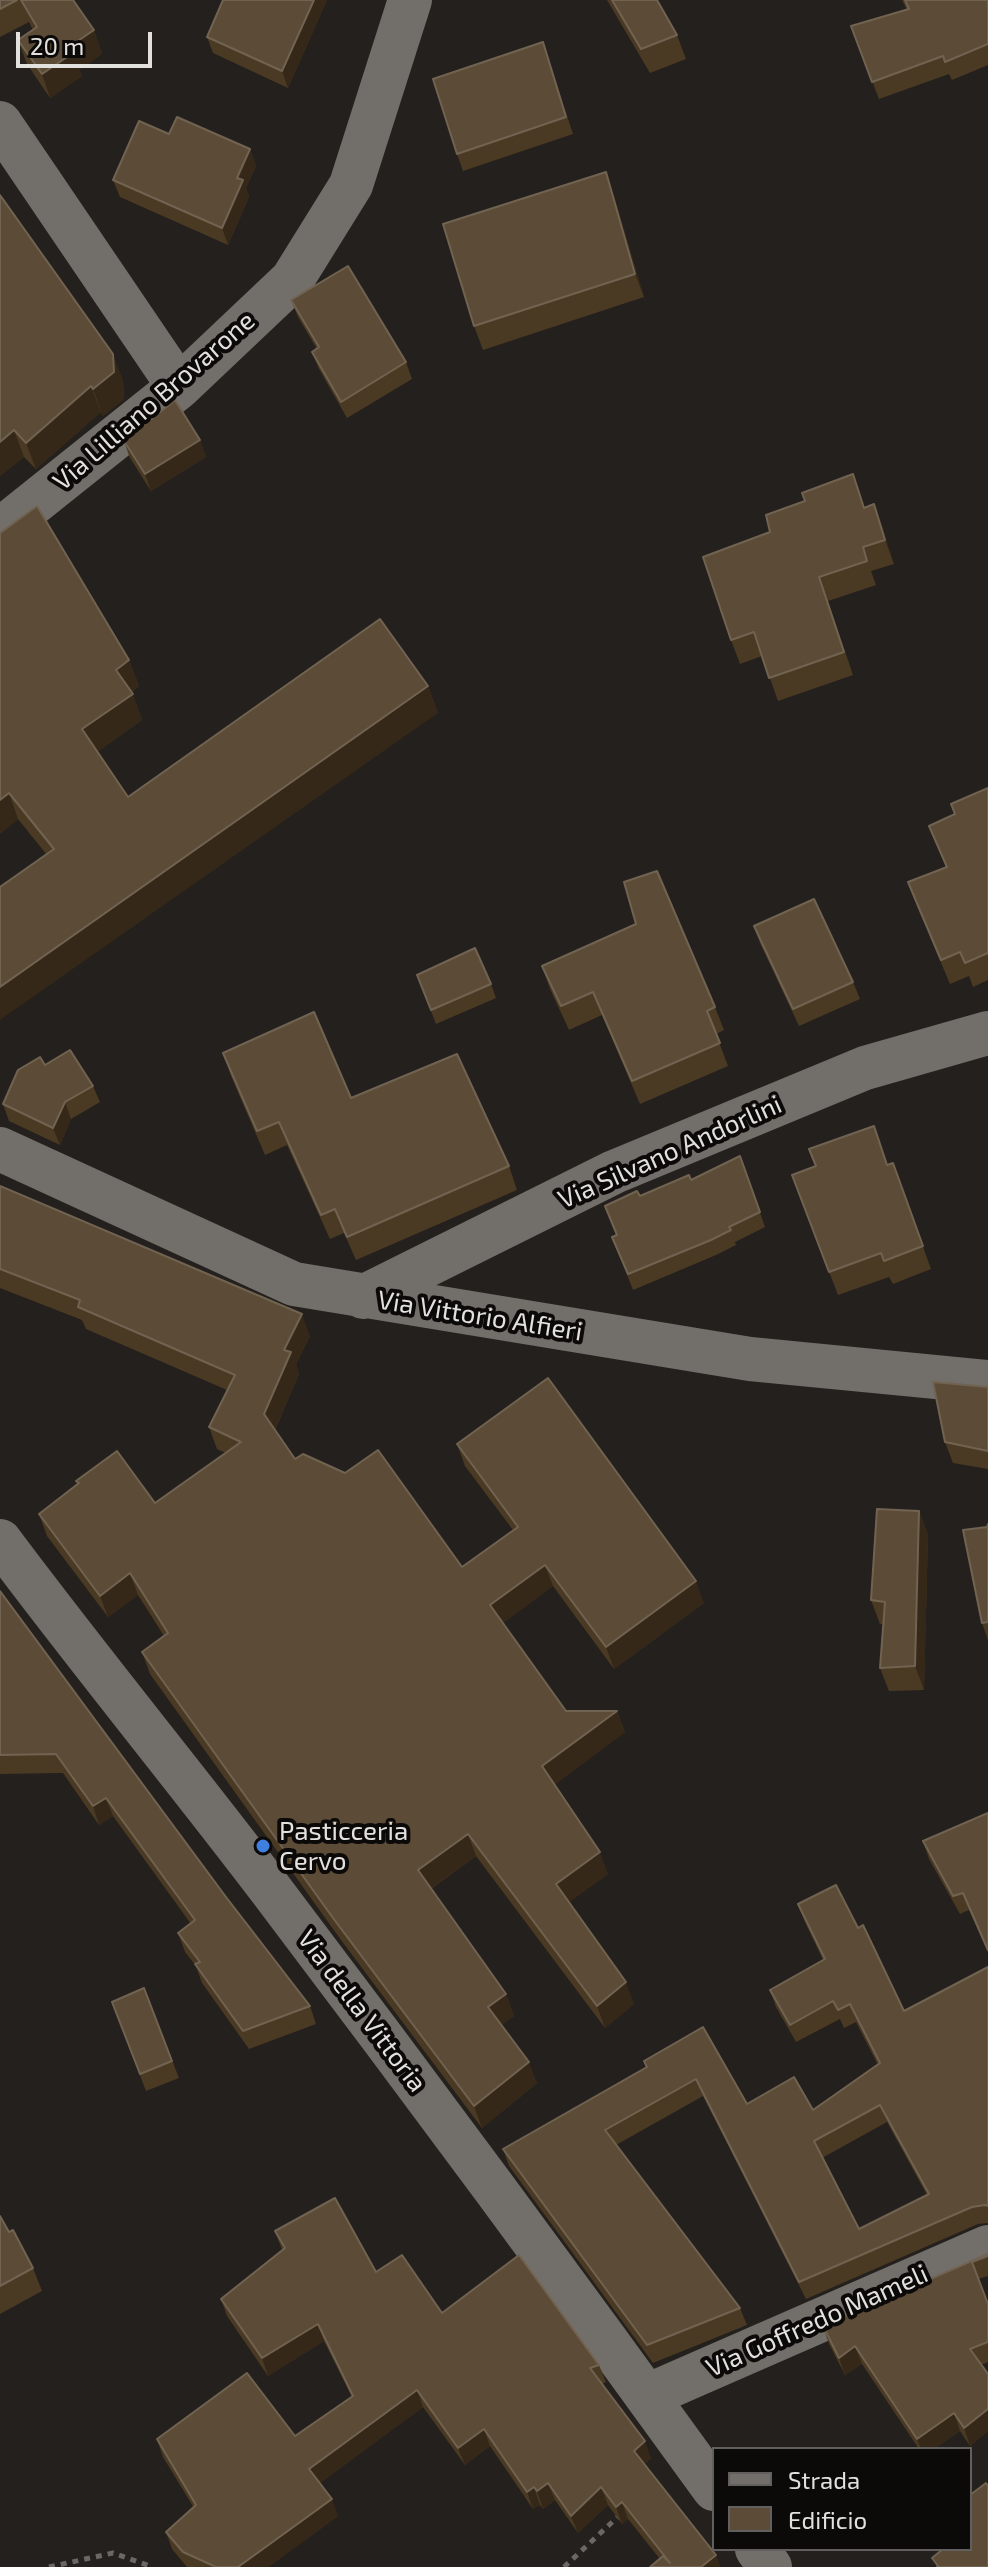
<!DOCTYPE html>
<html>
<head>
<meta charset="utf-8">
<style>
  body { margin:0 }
  #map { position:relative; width:988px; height:2567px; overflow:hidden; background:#24201d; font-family:"Exo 2",sans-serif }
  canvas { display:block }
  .legend { position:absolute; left:712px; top:2447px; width:260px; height:104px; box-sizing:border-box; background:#0c0a09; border:2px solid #62605e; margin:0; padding:10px 14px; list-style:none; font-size:24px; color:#e3e1de }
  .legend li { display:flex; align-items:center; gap:16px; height:40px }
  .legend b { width:40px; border:2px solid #62605e }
  .scale { position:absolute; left:16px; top:32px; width:136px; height:36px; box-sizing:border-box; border:4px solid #e3e1de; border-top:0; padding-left:10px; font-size:24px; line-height:28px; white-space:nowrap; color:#e3e1de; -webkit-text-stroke:6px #0c0a09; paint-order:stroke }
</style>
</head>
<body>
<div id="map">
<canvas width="988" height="2567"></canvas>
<ul class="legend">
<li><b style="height:10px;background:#726e6a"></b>Strada</li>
<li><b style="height:22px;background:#5c4c37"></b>Edificio</li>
</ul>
<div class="scale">20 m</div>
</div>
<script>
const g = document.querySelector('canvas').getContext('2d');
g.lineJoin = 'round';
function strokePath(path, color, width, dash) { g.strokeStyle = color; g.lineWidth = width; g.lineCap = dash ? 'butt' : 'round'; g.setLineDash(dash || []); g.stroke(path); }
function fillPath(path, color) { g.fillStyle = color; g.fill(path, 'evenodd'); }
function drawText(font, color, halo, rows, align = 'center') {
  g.font = font + ' "Exo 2",sans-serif'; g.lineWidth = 8; g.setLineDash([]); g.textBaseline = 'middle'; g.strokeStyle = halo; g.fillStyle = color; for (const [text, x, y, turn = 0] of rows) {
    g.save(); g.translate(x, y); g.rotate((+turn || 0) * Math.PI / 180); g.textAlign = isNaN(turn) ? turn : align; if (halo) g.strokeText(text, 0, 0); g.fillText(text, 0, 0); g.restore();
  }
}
const path = new Path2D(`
  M49 2567 113 2553 153 2567
  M564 2567 622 2513`);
const street = new Path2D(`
  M0 123 179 387
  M0 530 179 387 292 280 351 185 410 0
  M0 1149 294 1284 750 1359 988 1382
  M363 1297 614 1172 865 1068 988 1033
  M647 2396 988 2247`);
const secondary = new Path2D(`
  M0 1541C88 1659 182 1773 271 1890 421 2088 569 2288 714 2489
  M757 2549 770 2567`);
const wall = new Path2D(`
  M0 0H73L94 30 102 54 79 70 82 76 50 98 27 64 18 40 33 30 29 22 0 37Z
  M327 0 288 88 213 53 207 37Z
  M607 0H657L677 35 686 59 650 73Z
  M902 0H988V65L952 80 949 74 879 99 851 26 907 10Z
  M543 42 573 134 463 171 457 154Z
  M169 134 250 149 256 166 246 188 249 197 228 245 120 197 113 180Z
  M0 195 123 380 124 399 103 416 101 412 36 469 24 457 0 476Z
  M614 196 644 297 483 350 474 326Z
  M291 300 406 362 412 379 347 418 319 369 312 352 317 349 298 317Z
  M200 440 206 457 151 491 130 458 124 441Z
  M874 504 894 564 871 571 876 585 828 601 853 675 778 701 762 656 740 664 731 640 865 508Z
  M0 533 129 660 139 686 132 692 142 720 97 752 128 797 428 686 438 713 47 855 18 819 0 834Z
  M988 788V980L973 987 969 976 950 984 917 906 908 882 946 867 929 826 955 815 951 804Z
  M754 926 853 982 860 999 799 1026 760 943Z
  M542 966 715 1007 724 1030 716 1034 728 1066 640 1104 602 1015 569 1030 550 989Z
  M417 975 491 984 496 998 436 1024Z
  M223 1053 351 1098 509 1166 517 1190 356 1260 344 1233 330 1239 287 1145 265 1155 231 1076Z
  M45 1065 93 1086 100 1102 71 1119 60 1145 9 1121 3 1104Z
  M740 1156 765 1227 735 1242 736 1245 716 1255 633 1290 612 1237 616 1235 640 1196 691 1180Z
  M893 1163 931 1269 893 1284 889 1277 838 1295 792 1175 888 1165Z
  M0 1186 310 1336 296 1364 299 1374 275 1430 295 1459 462 1567 513 1530 465 1466 457 1444 704 1603 614 1669 553 1586 503 1623 566 1711H617L625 1732 554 1785 608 1874 569 1902 634 2004 605 2028 476 1856 431 1889 506 1994 514 2016 501 2025 537 2083 482 2128 341 1940 150 1674 142 1652 164 1636 138 1595 108 1617 47 1536 39 1514 77 1485 76 1481 155 1503 226 1453 217 1449 209 1427 227 1390 86 1329 82 1320 0 1288Z
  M988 1387V1469L953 1463 945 1442Z
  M919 1511 928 1535 924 1690 889 1691 880 1668 883 1624H880L871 1600Z
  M988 1524V1640L982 1623 987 1527Z
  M0 1591 226 1897 310 2006 316 2024 249 2049 202 1983 196 1966 185 1952 178 1933 191 1924 113 1816 99 1825 63 1773 0 1774Z
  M988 1813V1953L969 1910 960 1914 929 1859 923 1841Z
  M798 1904 858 1928 904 2011 988 1967V2223L978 2224 806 2299 703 2096 616 2145 740 2308 747 2325 653 2363 509 2166 503 2149 646 2068 644 2061 703 2027 747 2104 813 2110 878 2065 856 2022 844 2028 840 2019 796 2042 776 2007 770 1990 823 1960 805 1922ZM887 2122 927 2195 859 2229 822 2158Z
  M144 1988 179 2078 146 2091 112 2002Z
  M0 2216 9 2232 33 2268 42 2291 0 2314Z
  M275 2231 376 2272 442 2313 599 2365 606 2382 602 2384 651 2458 645 2464 716 2555 720 2567H650L660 2559 628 2519 622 2524 608 2505 578 2533 555 2500 543 2509 540 2505 533 2509 490 2446 465 2465 423 2407 320 2483 338 2516 268 2567H187L172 2549 166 2532 194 2508 163 2457 157 2439 295 2436 352 2397 324 2341 268 2376 227 2316 221 2299 282 2250Z
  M988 2254V2276L978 2279 988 2304V2362L981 2365 988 2374V2431L970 2446 960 2431 934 2449H919L862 2364 845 2375 829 2344 823 2326Z`);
const shadedWall = new Path2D(`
  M314 0H327L288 88 282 71Z
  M94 30 102 54 79 70 82 76 50 98 42 74 69 47Z
  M250 149 256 166 246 188 249 197 228 245 222 228 237 178Z
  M606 172 614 196 644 297 635 274Z
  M113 354 123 380 124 399 103 416 93 389Z
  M91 386 101 412 36 469 26 443Z
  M14 430 24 457 0 476V442Z
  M200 440 206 457 151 491 145 474Z
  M874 504 883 528 894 564 885 540Z
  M129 660 139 686 126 697 116 670Z
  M428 686 438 713 0 1020V987Z
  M133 694 142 720 91 756 82 729Z
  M9 793 18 819 0 834V800Z
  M65 1102 71 1119 60 1145 53 1128Z
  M302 1314 310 1336 296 1364 299 1374 272 1436 264 1414 284 1350Z
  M919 1511 928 1535 924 1690 915 1666Z
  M545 1565 553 1586 498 1627 490 1605Z
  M130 1573 138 1595 108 1617 100 1596Z
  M696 1581 704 1603 614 1669 606 1647Z
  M617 1711 625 1732 550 1788 542 1766Z
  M106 1798 113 1816 99 1825 93 1806Z
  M468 1834 476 1856 426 1892 418 1870Z
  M600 1852 608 1874 564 1906 556 1884Z
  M626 1982 634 2004 605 2028 597 2006Z
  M506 1994 514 2016 496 2029 488 2007Z
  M529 2062 537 2083 482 2128 474 2106Z
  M318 2324 324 2341 268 2376 262 2358Z
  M855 2346 862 2364 845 2375 839 2358Z
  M417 2390 423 2407 316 2486 309 2469Z
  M988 2409V2431L970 2446 964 2428Z
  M954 2413 960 2431 934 2449H921L917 2439Z
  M484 2429 490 2446 465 2465 458 2448Z
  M645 2441 651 2458 641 2468 634 2451Z
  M548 2483 555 2500 543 2509 537 2491Z
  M534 2487 540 2505 533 2509 527 2492Z
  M601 2487 608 2505 578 2533 571 2516Z
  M332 2499 338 2516 268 2567H238Z
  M622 2502 628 2519 622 2524 616 2507Z
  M716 2555 720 2567H701Z`);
const building = new Path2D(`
  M0 0H17L0 9Z
  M21 0H73L94 30 69 47 73 53 42 74 18 40 37 27Z
  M223 0H314L282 71 207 37Z
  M612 0H657L677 35 641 49Z
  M905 0H988V44L945 62 943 56 872 82 851 26 909 9Z
  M543 42 566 117 457 154 433 79Z
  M177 117 250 149 237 178 243 180 222 228 113 180 139 121 169 134Z
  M606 172 635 274 474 326 443 224Z
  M0 195 113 354 114 372 93 389 91 386 26 443 14 430 0 442Z
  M348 266 406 362 341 402 312 352 319 347 291 300Z
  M175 400 200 440 145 474 124 441Z
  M853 474 864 508 874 504 885 540 863 547 867 561 819 577 844 652 769 678 754 632 731 640 703 557 770 532 766 515 805 501 802 493Z
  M37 506 129 660 116 670 133 694 82 729 128 797 380 619 428 686 0 987V887L54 849 9 793 0 800V533Z
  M988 788V953L965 963 960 952 941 960 908 882 947 867 929 826 955 814 951 804Z
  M657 871 715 1007 707 1011 720 1043 632 1081 593 992 561 1006 542 966 636 924 624 882Z
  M814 899 853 982 793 1009 754 926Z
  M475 948 491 984 431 1010 417 975Z
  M314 1012 351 1098 457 1054 509 1166 347 1237 335 1209 321 1215 279 1122 257 1131 223 1053Z
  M70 1050 93 1086 65 1102 53 1128 3 1104 18 1070 40 1057 45 1065Z
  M874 1126 887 1165 893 1163 923 1246 884 1261 881 1253 829 1272 792 1175 816 1166 809 1149Z
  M740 1156 760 1212 729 1227 731 1230 711 1240 628 1274 612 1237 617 1235 605 1206 637 1191 640 1196 689 1175 691 1180Z
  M0 1186 302 1314 284 1350 291 1352 264 1414 295 1459 303 1454 345 1473 378 1450 462 1567 518 1527 457 1444 548 1378 696 1581 606 1647 545 1565 490 1605 566 1711H617L542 1766 600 1852 556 1884 626 1982 597 2006 468 1834 418 1870 506 1994 488 2007 529 2062 474 2106 333 1918 142 1652 168 1633 130 1573 100 1596 39 1514 79 1483 76 1481 117 1451 155 1503 241 1442 209 1427 235 1375 78 1307 80 1300 0 1269Z
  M933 1382 988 1387V1451L945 1442Z
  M877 1509 919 1511 915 1666 880 1668 885 1602 871 1600Z
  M988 1524V1622L982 1623 963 1530 987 1527Z
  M0 1591 226 1897 310 2006 243 2031 195 1964 200 1962 178 1933 195 1920 106 1798 93 1806 56 1754 0 1755Z
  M988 1813V1950L963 1893 953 1896 923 1841Z
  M836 1885 858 1928 863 1925 904 2011 988 1967V2206L985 2205 972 2207 799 2282 696 2079 605 2130 740 2308 647 2345 503 2149 647 2067 644 2061 703 2027 747 2104 794 2077 813 2110 880 2063 850 2004 838 2010 833 2001 790 2025 770 1990 825 1959 798 1904ZM880 2105 929 2194 859 2229 814 2141Z
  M144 1988 172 2061 140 2074 112 2002Z
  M335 2198 376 2272 402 2255 442 2313 519 2255 599 2365 590 2368 645 2441 634 2451 716 2555 701 2567H650L663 2556 670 2563 622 2502 616 2507 601 2487 571 2516 548 2483 537 2491 534 2487 527 2492 484 2429 458 2448 417 2390 309 2469 332 2499 238 2567H216L183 2552 166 2532 196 2505 157 2439 247 2373 295 2436 353 2396 318 2324 262 2358 221 2299 285 2248 275 2231Z
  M0 2216 9 2232 13 2230 33 2268 0 2286Z
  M988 2254V2256L972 2262 988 2304V2342L970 2349 988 2374V2409L964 2428 954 2413 917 2439 855 2346 839 2358 823 2326Z
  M986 2483 988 2486V2567H937L938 2566 932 2558 943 2549H970V2495Z`);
const markers = [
  [263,1846,8,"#3f7fe0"]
];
const streetNames = [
  ["Via Lilliano Brovarone",154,401,-41],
  ["Via Silvano Andorlini",670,1152,-24],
  ["Via Vittorio Alfieri",480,1316,9],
  ["Via della Vittoria",362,2011,53],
  ["Via Goffredo Mameli",817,2321,-24]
];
const poiNames = [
  ["Pasticceria",279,1831],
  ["Cervo",279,1861]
];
strokePath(path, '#6a6764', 5, [6, 6]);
strokePath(street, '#726e6a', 44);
strokePath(secondary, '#726e6a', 44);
fillPath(wall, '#4b3a23');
fillPath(shadedWall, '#352818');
fillPath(building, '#5c4c37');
strokePath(building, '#716351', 2);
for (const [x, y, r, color] of markers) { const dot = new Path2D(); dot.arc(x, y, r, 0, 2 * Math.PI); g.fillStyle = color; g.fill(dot); strokePath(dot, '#0c0a09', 3); }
drawText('26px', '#e3e1de', '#0c0a09', streetNames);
drawText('26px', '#e3e1de', '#0c0a09', poiNames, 'left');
</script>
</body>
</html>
